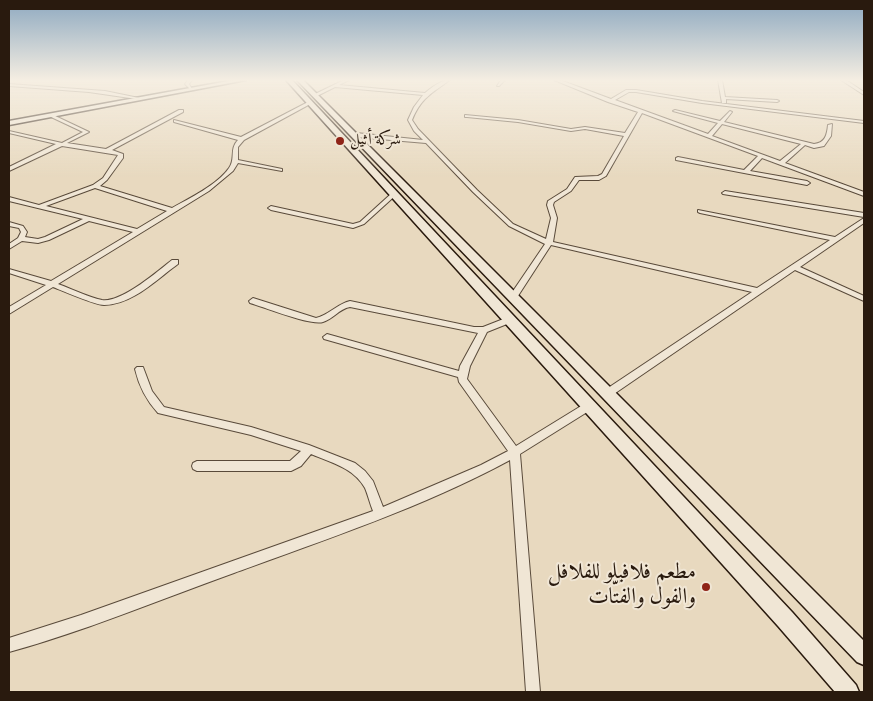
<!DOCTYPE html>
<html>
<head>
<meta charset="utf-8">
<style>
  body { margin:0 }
  #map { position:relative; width:873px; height:701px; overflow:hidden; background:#e8d9bf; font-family:"Sorts Mill Goudy",serif }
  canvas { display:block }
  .frame { position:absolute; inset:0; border:10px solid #291a0e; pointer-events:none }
</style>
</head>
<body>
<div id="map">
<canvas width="873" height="701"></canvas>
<div class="frame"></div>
</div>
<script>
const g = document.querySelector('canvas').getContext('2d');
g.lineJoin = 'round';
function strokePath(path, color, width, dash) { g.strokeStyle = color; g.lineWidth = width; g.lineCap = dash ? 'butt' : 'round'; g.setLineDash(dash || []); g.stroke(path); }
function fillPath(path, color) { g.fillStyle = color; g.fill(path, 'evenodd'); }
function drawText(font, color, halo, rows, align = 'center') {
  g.font = font + ' "Sorts Mill Goudy",Amiri,serif'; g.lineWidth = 4; g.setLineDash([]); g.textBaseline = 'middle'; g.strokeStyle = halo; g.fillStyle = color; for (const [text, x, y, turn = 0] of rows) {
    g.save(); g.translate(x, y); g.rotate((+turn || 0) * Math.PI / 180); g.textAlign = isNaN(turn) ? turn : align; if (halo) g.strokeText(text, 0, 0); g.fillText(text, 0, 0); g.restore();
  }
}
const minor = new Path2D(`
  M188 80H192L189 84 192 89H190L185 84Z
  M344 80H349L339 85 425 93C432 87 441 80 450 80 432 93 421 98 412 120L418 129 477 190 513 224 546 239 551 218 547 205 548 201 567 189 575 177 598 176 602 174 624 136 585 129 571 131 518 122 467 117H465V115L518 120 571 129 585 127 625 133 638 112 608 102 554 80H560L611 99 626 90H636L702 101 864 121V123L702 103 636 92H629L615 100 708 134 718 123 673 111 675 110 720 121 730 111 732 112 724 122 814 144C825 143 827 135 828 125L832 124 831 136 824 146 814 148 805 145 785 163 864 192V196L762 158 750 171 807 181 810 183 807 185 676 160V158L678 157 744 170 758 156 642 113 606 176 599 180H579L571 191 554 202 553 205 557 218 553 242 757 288 830 240 700 213 698 212V210L835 237 864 218V223L800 267 864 296V301L795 270 611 396H605L603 393 605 390 752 292 551 245 516 299H510L509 297 545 244 509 226 473 192 426 143 356 137 353 135 356 133 423 140 414 131 408 120 414 107 423 95 335 87 317 96 313 95ZM722 124 801 144 780 161 712 136Z
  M501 80H505L499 86H497Z
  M718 80H722L725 97 777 100 779 101 777 102 726 99V103H722Z
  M841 80H846L864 92V95Z
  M9 84 105 91 139 98 137 99 89 92 9 86Z
  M308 102 312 103 244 140 238 147V160L282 169V171L238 163 233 171 209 191 58 284C72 289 88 297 102 300 121 303 157 272 172 260H178V264C157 279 132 305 104 305 95 305 63 291 53 287L9 314V307L46 285 9 273V269L51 281 133 232 89 221 49 240 38 243 22 241 9 249V244L18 238 21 232 19 228 9 226V222L23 226 27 232 25 237 38 239 45 237 83 219 9 201V197L39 205 93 185 103 178 118 155 62 146 9 171V167L56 144 9 133V131L62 143 83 132 49 116V114H51L89 132 67 143 106 149 179 110H183V112L112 150 123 154V158L107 180 100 186 172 208C190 198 217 185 229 168 236 159 229 149 238 140L174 122V120L241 137ZM95 188 167 211 137 229 46 206Z
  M725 191 864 213V217L723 194 722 193Z
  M392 193 397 194 364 224 353 228 271 210 268 208 271 206 353 224 360 222Z
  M253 298 316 318C329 315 337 304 350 301L474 327H483L506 318H512L513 320 512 322 487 332 470 366 467 379 516 446 586 403 589 402 592 403 594 406 592 409 520 454 540 692H526L510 460C423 507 327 539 234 573 159 600 85 631 9 652V638L81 615 373 511C370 504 368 495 365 488 354 468 330 462 311 454L301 466 291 471H197L193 469 192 466 193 463 197 461H290L301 451 251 435 158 413C146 400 139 386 135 369L137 367H143L152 391 164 407 251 427 309 445 355 463 365 471 373 481 383 507 481 465 508 451 459 382 458 377 324 339 323 337 327 334 459 371 460 366 478 333 350 307C339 309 333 319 323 322 311 326 264 307 250 303L249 301Z`);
const secondary = new Path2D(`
  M234 80H246L9 125V121Z
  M286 80H292L792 612 856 685 859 692H835L778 626Z
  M297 80H303L864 641V665L857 662Z`);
const markers = [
  [340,141,5,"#8f2418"],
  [706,587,5,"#8f2418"]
];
const farPoinames = [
  ["شركة أثيل",350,141]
];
const nearPoinames = [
  ["مطعم فلافيلو للفلافل",696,574],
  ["والفول والفتّات",696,599]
];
strokePath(minor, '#594a3a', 2);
strokePath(secondary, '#291a0e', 3);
fillPath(minor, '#f0e6d5');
fillPath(secondary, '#f0e6d5');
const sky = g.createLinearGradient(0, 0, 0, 178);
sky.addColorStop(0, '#8ea9c0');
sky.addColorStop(0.45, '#f5eee2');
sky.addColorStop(1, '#f5eee200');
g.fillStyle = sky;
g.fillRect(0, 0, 873, 178);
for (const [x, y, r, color] of markers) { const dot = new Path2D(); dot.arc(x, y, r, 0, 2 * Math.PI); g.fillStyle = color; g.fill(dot); strokePath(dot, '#f0e6d5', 2); }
drawText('16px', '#291a0e', '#f0e6d5', farPoinames, 'left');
drawText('22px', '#291a0e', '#f0e6d5', nearPoinames, 'right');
</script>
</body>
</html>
